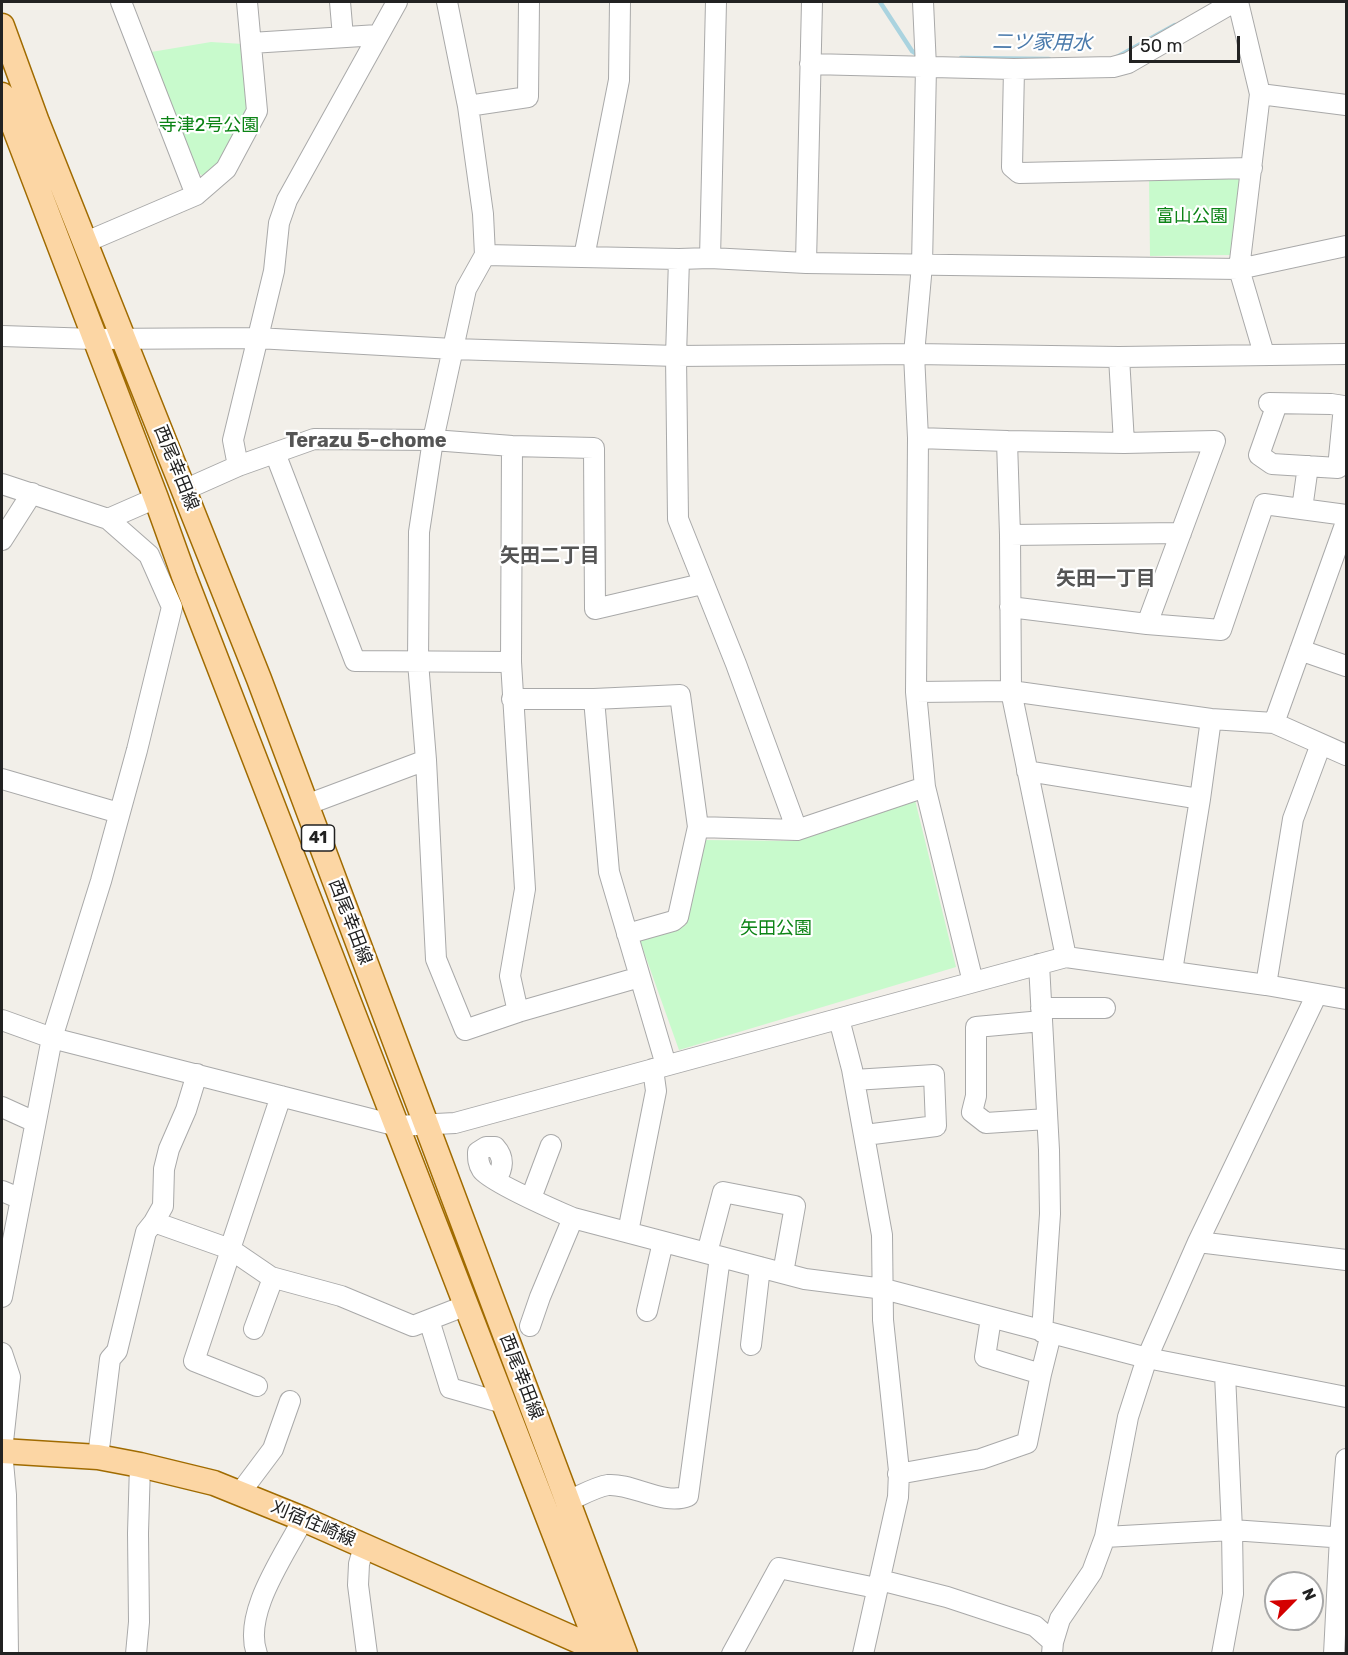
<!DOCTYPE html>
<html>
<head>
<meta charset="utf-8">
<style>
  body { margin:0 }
  #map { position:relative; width:1348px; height:1655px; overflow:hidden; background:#f2efe9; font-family:Rubik,sans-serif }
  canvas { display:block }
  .frame { position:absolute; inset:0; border:3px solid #222; pointer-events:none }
  .north { position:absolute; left:1264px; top:1571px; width:60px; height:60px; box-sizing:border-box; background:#fff; border:2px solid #a7a7a7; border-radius:50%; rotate:66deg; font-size:16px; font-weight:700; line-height:24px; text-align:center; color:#222 }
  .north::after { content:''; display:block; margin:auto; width:21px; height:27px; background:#d40000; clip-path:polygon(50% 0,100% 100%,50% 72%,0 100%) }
  .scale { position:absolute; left:1129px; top:36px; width:111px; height:27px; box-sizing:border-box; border:3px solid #222; border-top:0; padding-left:8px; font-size:18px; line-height:21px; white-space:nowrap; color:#222; -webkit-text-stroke:4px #fff; paint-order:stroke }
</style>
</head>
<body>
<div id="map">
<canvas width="1348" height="1655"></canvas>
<div class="frame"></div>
<div class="north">N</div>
<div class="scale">50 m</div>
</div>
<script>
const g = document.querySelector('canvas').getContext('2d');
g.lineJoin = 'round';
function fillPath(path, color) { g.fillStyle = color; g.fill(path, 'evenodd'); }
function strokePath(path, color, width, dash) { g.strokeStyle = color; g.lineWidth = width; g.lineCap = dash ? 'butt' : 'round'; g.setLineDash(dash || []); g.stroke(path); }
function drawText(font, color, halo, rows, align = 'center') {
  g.font = font + ' Rubik,"Noto Sans JP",sans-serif'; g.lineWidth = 4.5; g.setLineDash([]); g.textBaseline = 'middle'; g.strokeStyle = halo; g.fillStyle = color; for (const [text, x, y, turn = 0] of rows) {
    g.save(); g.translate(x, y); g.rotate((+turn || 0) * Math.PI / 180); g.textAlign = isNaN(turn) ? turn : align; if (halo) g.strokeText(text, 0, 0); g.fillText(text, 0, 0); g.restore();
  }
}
const park = new Path2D(`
  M211 42 243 44 250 110 222 159 203 176 197 172 151 52Z
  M1149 179H1240L1230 255 1150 256Z
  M915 800 956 967 679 1050 639 938 686 925 704 840 798 841Z`);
const stream = new Path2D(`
  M880 2 912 51 920 56
  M1117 57 1175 25
  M961 58 1049 59`);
const minor = new Path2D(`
  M121 2 196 195
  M340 2 343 37
  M447 2 468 106 483 214 485 255 466 289 433 440 419 532 418 662 426 760 436 959 465 1030 518 1012 640 977
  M923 2 926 67 922 265 914 354 918 438 916 692 925 787 973 982
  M1238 2 1260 94 1239 269 1264 354
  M251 43 378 35
  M810 64 1014 69 1113 67 1128 63 1234 2
  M1014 69 1012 167 1019 173 1252 168
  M1260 94 1346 105
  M468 106 528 97 529 2
  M86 242 196 195 226 169 257 111 247 2
  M485 255 679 259 710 258 806 263 1239 269 1346 246
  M584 257 619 80 620 2
  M710 258 716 2
  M679 259 676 356 678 519 736 664 797 830
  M806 263 812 2
  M2 336 94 339 257 338 453 349 676 356 914 354 1119 357 1346 354
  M1119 357 1124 443
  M1269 403 1331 404 1344 406 1338 468 1272 464 1259 455 1277 404
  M918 438 1007 441
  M512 446 511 662 525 889 510 976 518 1012
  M275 453 355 661 511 662
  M238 466 233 440 274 271 279 223 287 200 397 2
  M2 484 108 519 149 555 172 607 137 750 101 881 52 1038 2 1297
  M184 490 238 466 314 439 433 440 512 446 594 448 595 609 702 584
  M1302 509 1308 466
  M108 519 156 498
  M1010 535 1181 533
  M2 540 32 493
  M1010 607 1147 624
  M1300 650 1346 666
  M916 692 1011 691 1211 719 1274 723 1346 755
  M512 699H594L609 872 666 1065
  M594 699 680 695 698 827
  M1274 723 1346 522
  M1027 771 1200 799
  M2 779 119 813
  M306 805 426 760
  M627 934 673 921 678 917 698 827 797 830 925 787
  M1066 957 1011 691 1010 535 1007 441 1124 443 1215 441 1147 624 1221 630 1264 504 1346 515
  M1039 964 1049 1150 1050 1214 1042 1332
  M1172 971 1200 799 1211 719
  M1266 985 1293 819 1321 744
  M1041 1008H1105
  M839 1019 852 1069 882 1235 883 1320 899 1471 898 1497 863 1654
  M2 1020 52 1038 398 1126 455 1123 1066 957 1266 985 1346 999
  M1042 1021 976 1027V1096L972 1112 986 1123 1047 1119
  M197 1074 186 1110 169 1149 164 1169 163 1206 154 1222 230 1249
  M854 1080 934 1075 936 1126 865 1135
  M281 1096 230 1249 271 1277 341 1296 413 1326 467 1305
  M2 1107 35 1122
  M496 1180C503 1168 505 1158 495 1147H486L478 1152C478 1159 478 1164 482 1170 490 1182 557 1211 573 1218L805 1279 884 1289 1147 1358 1346 1397
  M2 1191 21 1199
  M531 1198 551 1145
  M628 1232 656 1091 653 1069
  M1198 1242 1346 1260
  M231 1250 194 1361 257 1386
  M707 1253 723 1192 795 1206 783 1273
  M647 1311 663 1242
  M991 1318 985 1357 1041 1374
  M429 1320 450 1388 503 1403
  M530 1326 540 1297 573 1218
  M254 1329 273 1278
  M751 1345 760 1267
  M2 1353 10 1377 2 1451 6 1495 8 1654
  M98 1457 110 1359 117 1351 146 1232 154 1222
  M898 1474 981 1459 1027 1443 1041 1374 1051 1334
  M240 1493 273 1449 290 1401
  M568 1501C580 1496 595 1487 608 1485 632 1483 664 1506 688 1496L720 1257
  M1105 1537 1232 1530 1346 1538
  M364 1546 359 1564 358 1585 367 1654
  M880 1580 947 1597 1035 1626 1053 1642
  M136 1654 139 1622 138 1533 140 1465
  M257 1654C242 1613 285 1555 303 1519
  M732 1654 779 1568 876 1588
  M1052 1654 1053 1642 1060 1619 1092 1572 1105 1537 1128 1417 1147 1358 1198 1242 1317 994
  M1222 1654 1233 1594 1232 1530 1225 1374
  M1334 1654 1340 1537 1346 1459`);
const major = new Path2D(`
  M2 26 37 122 259 679 625 1654
  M2 95 156 498 184 576 601 1654
  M2 1451 98 1457 140 1465 214 1483 303 1519 606 1653`);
const shields = [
  [318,838,33]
];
const shieldNames = [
  ["41",318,838]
];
const parkNames = [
  ["寺津2号公園",209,126],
  ["富山公園",1192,217],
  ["矢田公園",776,929]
];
const streetNames = [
  ["西尾幸田線",176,468,68],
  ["西尾幸田線",350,922,69],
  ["西尾幸田線",521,1377,69],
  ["刈宿住崎線",313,1524,23]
];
const waterNames = [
  ["二ツ家用水",1042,43,1]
];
const neighbourhoodNames = [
  ["Terazu 5-chome",366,441],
  ["矢田二丁目",550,556],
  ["矢田一丁目",1106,579]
];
fillPath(park, '#c8facc');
strokePath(stream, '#aad3df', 4.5);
strokePath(minor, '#a9a9a9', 22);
strokePath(major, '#a06b00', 27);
strokePath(minor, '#fff', 20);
strokePath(major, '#fcd6a4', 24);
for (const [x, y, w] of shields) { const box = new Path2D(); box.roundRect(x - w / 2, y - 13, w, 26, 4.5); g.fillStyle = '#fff'; g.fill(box); strokePath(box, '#222', 1.5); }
drawText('bold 16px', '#222', null, shieldNames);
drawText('18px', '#0c8416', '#fff', parkNames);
drawText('18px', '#222', '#fff', streetNames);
drawText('italic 20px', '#4a7aab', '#fff', waterNames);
drawText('bold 20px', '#555', '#fff', neighbourhoodNames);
</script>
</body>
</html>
